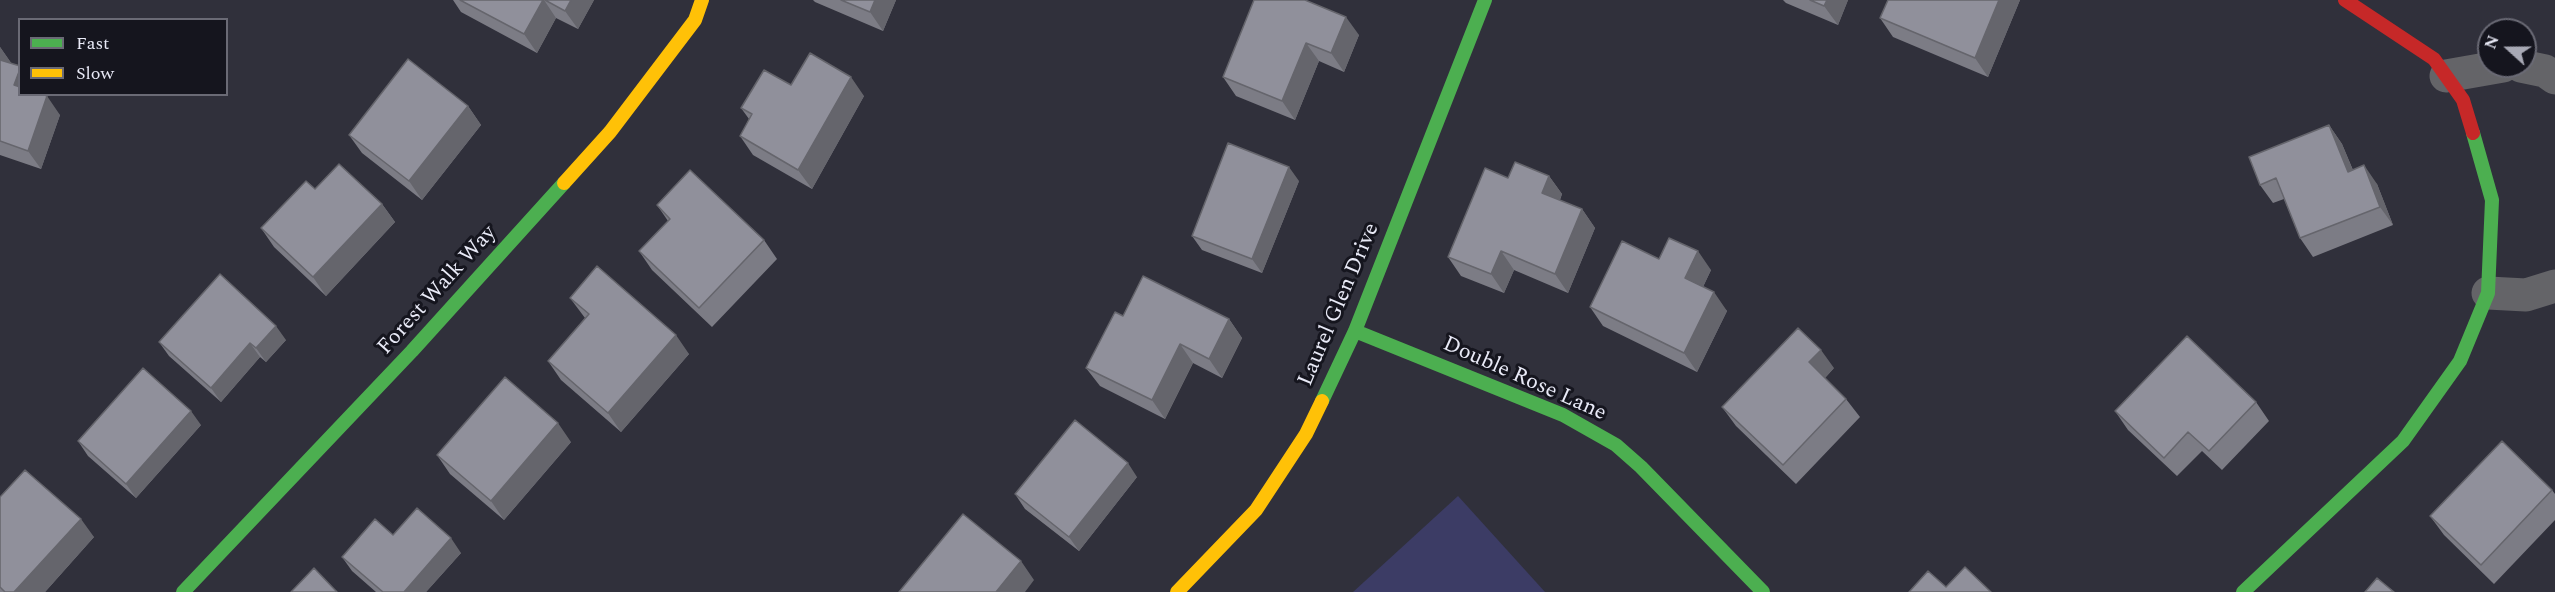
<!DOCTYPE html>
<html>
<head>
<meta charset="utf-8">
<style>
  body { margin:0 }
  #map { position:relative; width:2555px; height:592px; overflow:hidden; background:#30303b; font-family:Spectral,serif }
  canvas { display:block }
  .legend { position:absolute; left:18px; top:18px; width:210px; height:78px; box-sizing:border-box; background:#15151e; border:2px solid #6a6a75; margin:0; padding:8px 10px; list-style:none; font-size:18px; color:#e9eaf7 }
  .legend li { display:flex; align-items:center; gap:12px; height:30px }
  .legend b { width:30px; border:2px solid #6a6a75 }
  .north { position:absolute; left:2477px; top:18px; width:60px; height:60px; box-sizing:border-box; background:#15151e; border:2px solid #6a6a75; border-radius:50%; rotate:291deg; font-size:16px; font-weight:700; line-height:24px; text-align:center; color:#e9eaf7 }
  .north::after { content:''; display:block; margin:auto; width:21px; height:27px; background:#a8a9b5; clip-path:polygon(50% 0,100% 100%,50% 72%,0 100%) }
</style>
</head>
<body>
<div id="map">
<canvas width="2555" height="592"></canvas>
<ul class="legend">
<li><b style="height:8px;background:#4caf50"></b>Fast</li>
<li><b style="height:8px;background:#ffc107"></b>Slow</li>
</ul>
<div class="north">N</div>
</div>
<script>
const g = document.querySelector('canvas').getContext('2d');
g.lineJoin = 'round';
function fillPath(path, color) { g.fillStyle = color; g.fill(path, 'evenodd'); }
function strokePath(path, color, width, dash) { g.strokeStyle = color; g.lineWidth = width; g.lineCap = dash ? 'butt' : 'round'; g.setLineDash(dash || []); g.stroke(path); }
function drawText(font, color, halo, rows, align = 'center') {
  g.font = font + ' Spectral,serif'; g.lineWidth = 6; g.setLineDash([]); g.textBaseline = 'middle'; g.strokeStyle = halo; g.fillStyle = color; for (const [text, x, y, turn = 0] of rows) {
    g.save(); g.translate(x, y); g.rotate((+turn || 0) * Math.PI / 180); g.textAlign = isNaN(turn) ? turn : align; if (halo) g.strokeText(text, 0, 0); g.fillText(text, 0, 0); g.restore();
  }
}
const green = new Path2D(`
  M1458 496 1545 592H1353Z`);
const street = new Path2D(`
  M2521 66 2545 71 2555 78
  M2446 76 2503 66
  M2488 293 2526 295 2555 286`);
const fast = new Path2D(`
  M1355 331 1563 415 1616 445 1641 467 1763 592
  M1322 401 1355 331 1485 0
  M183 592 412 351 564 183
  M2243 592 2403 441 2460 361 2488 293 2492 200 2473 133`);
const slow = new Path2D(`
  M564 183 610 132 695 20 702 0
  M1177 592 1256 510 1306 434 1322 401`);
const jam = new Path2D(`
  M2345 0 2434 59 2463 100 2473 133`);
const wall = new Path2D(`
  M453 0H594L578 29 556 18 537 53 461 12Z
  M813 0H896L883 31 815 2Z
  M1254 0 1359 35 1344 72 1319 61 1295 120 1236 96 1223 77Z
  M1783 0H1848L1838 25 1786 3Z
  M1888 0H2020L1988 77 1893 37 1880 18Z
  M0 47 11 63 20 94 60 115 41 169 0 155Z
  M791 85 864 96 812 189 753 155 740 136 749 119 741 108Z
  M468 106 481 125 422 200 362 153 349 135Z
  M2329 125 2342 144 2353 170 2377 184 2393 225 2313 257 2300 238 2284 199 2273 203 2260 185Z
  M1549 176 1562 194 1560 200 1582 209 1595 228 1568 293 1514 270 1504 293 1461 276 1448 257 1508 178Z
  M1299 181 1262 273 1202 250 1192 236Z
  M315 189 382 204 395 222 326 296 274 247 261 228Z
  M657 205 764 240 777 259 712 327 652 270 639 251 668 221Z
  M1659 259 1711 270 1703 287 1727 311 1697 372 1603 326 1590 307Z
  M570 298 689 354 621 432 561 380 548 361 585 318Z
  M1123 316 1229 319 1242 338 1222 378 1193 363 1165 419 1100 386 1086 368Z
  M286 340 266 362 260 357 221 402 169 356 159 342Z
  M1834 368 1825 378 1846 399 1860 417 1796 484 1736 426 1722 407Z
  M2256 402 2269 421 2222 470 2202 451 2177 476 2128 430 2115 411Z
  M201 425 136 498 88 456 78 441Z
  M571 442 504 520 450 474 437 455Z
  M1137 477 1079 551 1025 509 1015 494Z
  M2552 490 2555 494V520L2494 584 2444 535 2430 516Z
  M0 497 94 537 45 592H0Z
  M393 535 461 553 426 592H376L352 571 342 557Z`);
const shadedWall = new Path2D(`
  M543 0H544L556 18 537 53 524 34Z
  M571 0H594L578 29 565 11Z
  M875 0H896L883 31 870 12Z
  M1827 0H1848L1838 25 1824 6Z
  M1999 0H2020L1988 77 1975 58Z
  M1346 17 1359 35 1344 72 1331 53Z
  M1306 43 1319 61 1295 120 1282 101Z
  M0 47 12 64 0 66Z
  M20 69V93L14 85Z
  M851 77 864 96 812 189 798 170Z
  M47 96 60 115 41 169 28 151Z
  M468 106 481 125 422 200 409 181Z
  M2329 125 2342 144 2361 190 2348 172Z
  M2364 165 2377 184 2393 225 2380 207Z
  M1289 167 1299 181 1262 273 1252 259Z
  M1549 176 1562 194 1555 211 1542 193Z
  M382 204 395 222 326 296 313 277Z
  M1582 209 1595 228 1568 293 1555 274Z
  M1501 251 1514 270 1504 293 1491 274Z
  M1698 251 1711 270 1698 297 1685 278Z
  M1714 292 1727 311 1697 372 1684 353Z
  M1229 319 1242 338 1222 378 1209 359Z
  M276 326 286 340 266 362 256 348Z
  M676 335 689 354 621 432 608 413Z
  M250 343 260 357 221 402 211 388Z
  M1180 344 1193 363 1165 419 1152 400Z
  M1821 350 1834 368 1822 381 1809 362Z
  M191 411 201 425 136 498 126 484Z
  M558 423 571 442 504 520 491 501Z
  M1128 463 1137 477 1079 551 1069 537Z
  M81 519 94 537 45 592H14Z
  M451 538 461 553 426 592H404Z
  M1021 561 1034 580 1025 592H996Z`);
const building = new Path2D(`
  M460 0H543L524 34Z
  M545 0H571L565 11Z
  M841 0H875L870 12Z
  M1254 0H1305L1346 17 1331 53 1306 43 1282 101 1223 77Z
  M1810 0H1827L1824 6Z
  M1888 0H1999L1975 58 1880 18Z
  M810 53 851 77 798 170 740 136 752 114 741 108 764 70 791 85Z
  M408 59 468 106 409 181 349 135Z
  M0 60 20 66V69L14 85 20 87V94H42L47 96 28 151 0 141Z
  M2329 125 2348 172 2364 165 2380 207 2300 238 2276 178 2260 185 2249 157Z
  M1228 143 1289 167 1252 259 1192 236Z
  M1515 162 1549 176 1542 193 1582 209 1555 274 1501 251 1491 274 1448 257 1485 168 1508 178Z
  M339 164 382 204 313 277 261 228 306 181 315 189Z
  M690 170 764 240 699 308 639 251 670 219 657 205Z
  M1669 238 1698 251 1685 278 1714 292 1684 353 1590 307 1622 241 1659 259Z
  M597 266 676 335 608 413 548 361 589 314 570 298Z
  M220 274 276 326 256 348 250 343 211 388 159 342Z
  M1143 276 1229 319 1209 359 1180 344 1152 400 1086 368 1115 312 1123 316Z
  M1798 328 1821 350 1809 362 1846 399 1783 465 1722 407Z
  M2187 336 2256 402 2209 451 2188 432 2164 458 2115 411Z
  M143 368 191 411 126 484 78 441Z
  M505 377 558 423 491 501 437 455Z
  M1075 420 1128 463 1069 537 1015 494Z
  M2502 441 2552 490 2481 565 2430 516Z
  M25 470 81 519 14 592H5L0 587V497Z
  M417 508 451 538 404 592H383L342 557 375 519 393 535Z
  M963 514 1021 561 996 592H899Z
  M1965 567 1991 592H1909L1928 571 1946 587Z
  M314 568 337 592H291Z
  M2377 578 2394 592H2365Z`);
const streetNames = [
  ["Forest Walk Way",438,291,-48],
  ["Laurel Glen Drive",1340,305,-67],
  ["Double Rose Lane",1524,380,24]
];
fillPath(green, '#3c3c65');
strokePath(street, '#646468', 33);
strokePath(fast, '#4caf50', 14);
strokePath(slow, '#ffc107', 14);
strokePath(jam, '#c62828', 14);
fillPath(wall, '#7c7c85');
fillPath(shadedWall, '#65656c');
fillPath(building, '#90909b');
strokePath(building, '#65656c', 1.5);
drawText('22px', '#e9eaf7', '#15151e', streetNames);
</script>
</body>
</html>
